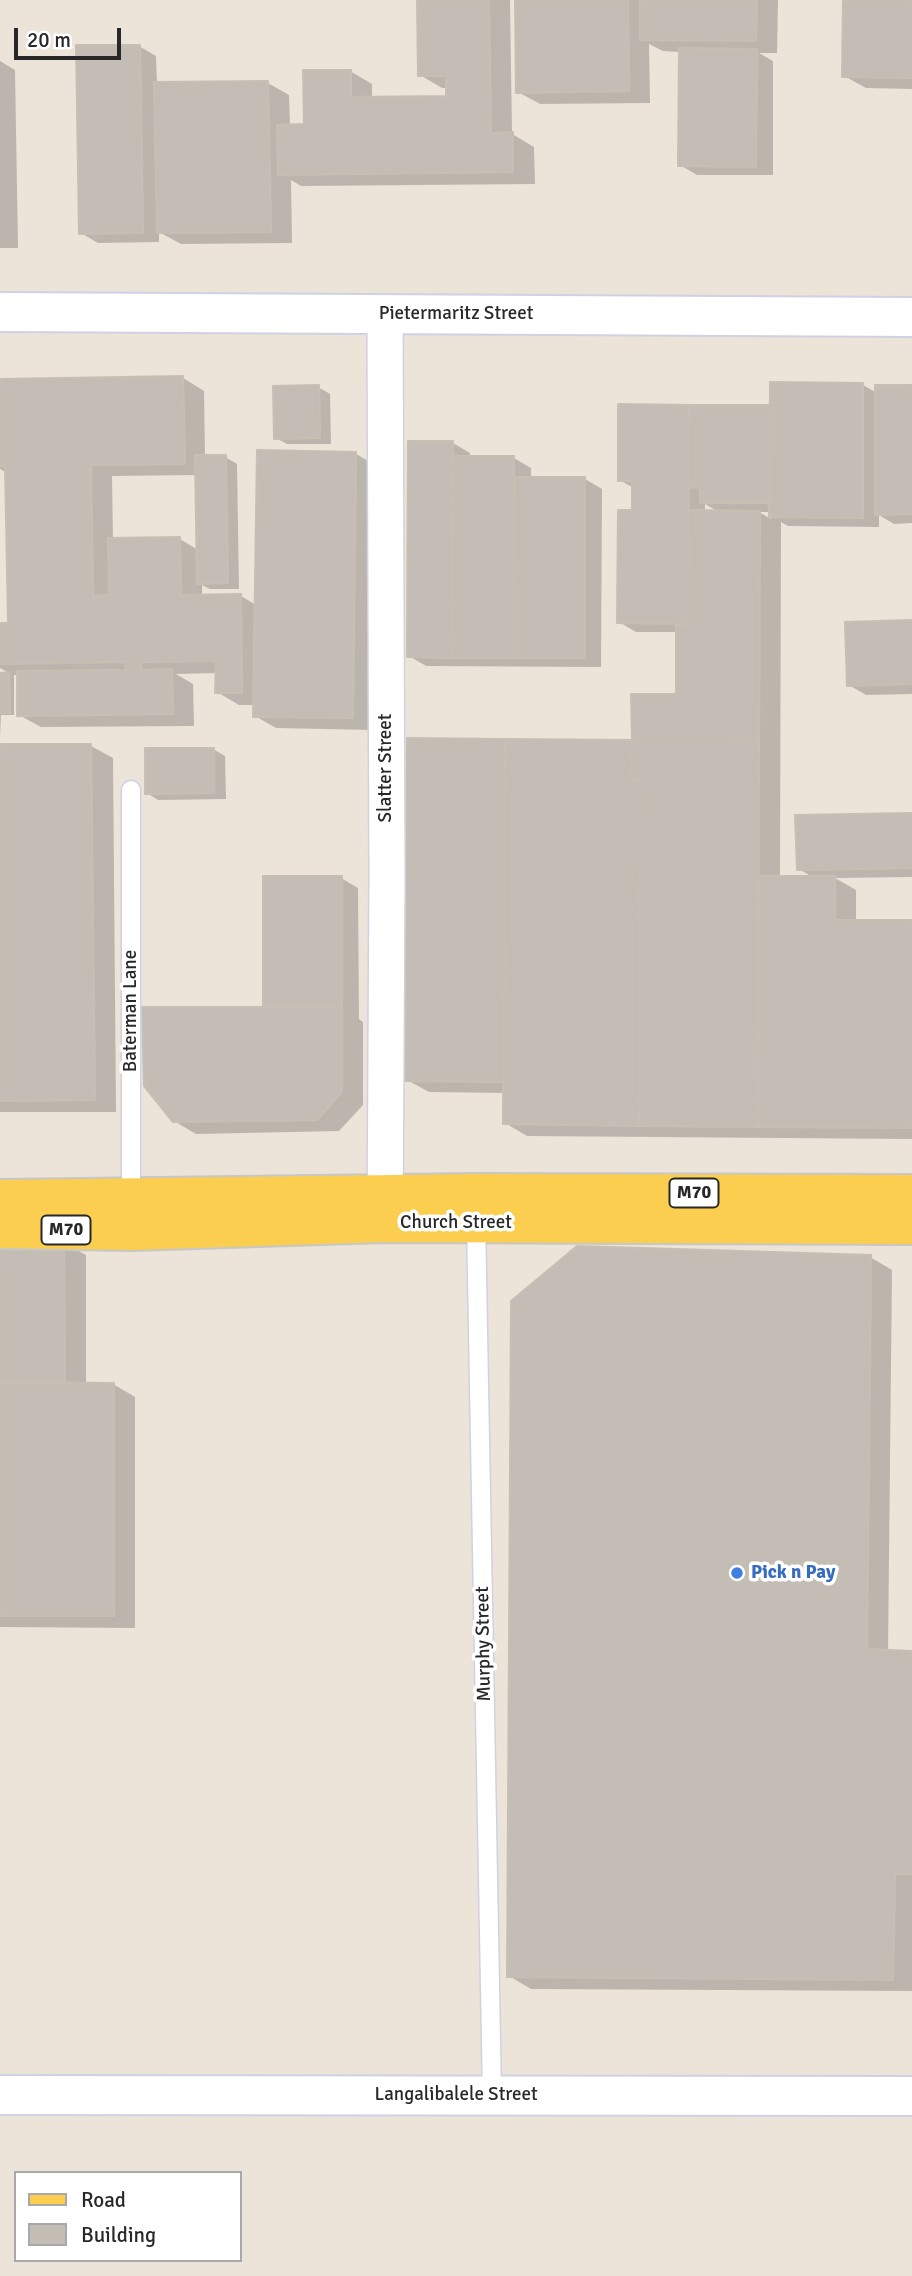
<!DOCTYPE html>
<html>
<head>
<meta charset="utf-8">
<style>
  body { margin:0 }
  #map { position:relative; width:912px; height:2276px; overflow:hidden; background:#ece3d9; font-family:Signika,sans-serif }
  canvas { display:block }
  .legend { position:absolute; left:14px; top:2171px; width:228px; height:91px; box-sizing:border-box; background:#fff; border:2px solid #a9a9a9; margin:0; padding:9px 12px; list-style:none; font-size:21px; color:#282828 }
  .legend li { display:flex; align-items:center; gap:14px; height:35px }
  .legend b { width:35px; border:2px solid #a9a9a9 }
  .scale { position:absolute; left:14px; top:28px; width:107px; height:32px; box-sizing:border-box; border:4px solid #282828; border-top:0; padding-left:9px; font-size:21px; line-height:24px; white-space:nowrap; color:#282828; -webkit-text-stroke:5px #fff; paint-order:stroke }
</style>
</head>
<body>
<div id="map">
<canvas width="912" height="2276"></canvas>
<ul class="legend">
<li><b style="height:9px;background:#fbce4f"></b>Road</li>
<li><b style="height:19px;background:#c3bdb6"></b>Building</li>
</ul>
<div class="scale">20 m</div>
</div>
<script>
const g = document.querySelector('canvas').getContext('2d');
g.lineJoin = 'round';
function fillPath(path, color) { g.fillStyle = color; g.fill(path, 'evenodd'); }
function strokePath(path, color, width, dash) { g.strokeStyle = color; g.lineWidth = width; g.lineCap = dash ? 'butt' : 'round'; g.setLineDash(dash || []); g.stroke(path); }
function drawText(font, color, halo, rows, align = 'center') {
  g.font = font + ' Signika,sans-serif'; g.lineWidth = 7; g.setLineDash([]); g.textBaseline = 'middle'; g.strokeStyle = halo; g.fillStyle = color; for (const [text, x, y, turn = 0] of rows) {
    g.save(); g.translate(x, y); g.rotate((+turn || 0) * Math.PI / 180); g.textAlign = isNaN(turn) ? turn : align; if (halo) g.strokeText(text, 0, 0); g.fillText(text, 0, 0); g.restore();
  }
}
const shadow = new Path2D(`
  M419 0H510L512 134 534 147 535 184 301 186 291 180 292 243 181 244 159 232V242L98 243 81 233 139 46 156 56 157 84 268 83 289 95 290 126H306L350 71 372 84V99L448 98V88H442L420 75Z
  M517 0H778L777 53H759L773 61V175H697L680 165 681 52 663 51 649 44 650 103 540 104 518 92Z
  M844 0H912V89L866 88 844 76Z
  M0 61 15 70 18 248H0Z
  M183 378 204 391 205 457H225L237 464 239 589H210L202 585V596H241L256 605 356 454 377 466 374 730 276 728 255 716V705H239L217 692V673L176 674 193 684 194 726 41 727 19 715V675H14V715H1L0 738V625H10L7 473 0 469V380ZM197 475 198 550 180 539 113 540 112 476ZM0 668 11 674H0Z
  M863 385 877 393 912 386V523L894 524 879 515V527L788 526 781 522 780 877 814 878 799 869 912 815V877L835 878 856 890V922H912V1139L527 1136 505 1123V1093L429 1092 407 1080 633 741 678 696V632H636L619 622 634 512V488L619 480 771 406ZM705 504 719 512H705ZM759 512H771V519Z
  M318 387 330 394 331 444H287L276 438Z
  M453 443 470 453V458H514L531 468V479H585L602 489 601 667 426 666 409 656Z
  M912 622V694L866 695 849 685Z
  M0 746H91L113 758 116 1112H0Z
  M213 749 225 756 226 799 158 800 147 793Z
  M341 878 358 888 359 1019 363 1022V1105L339 1131 196 1134 174 1121 265 1009Z
  M0 1242 64 1243 86 1255V1384H113L135 1397V1628L0 1627Z
  M870 1257 892 1270 888 1652H912V1991L531 1989 509 1976Z`);
const building = new Path2D(`
  M417 0H489L491 133 513 132V172L278 175 277 125 304 124 303 70H351V97L446 96V76H418Z
  M515 0H628L629 91 516 93Z
  M640 0H757L756 41 640 40Z
  M843 0H912V78L842 77Z
  M76 45H140L143 233 79 234Z
  M679 48 757 49 756 167 678 166Z
  M268 81 271 232 157 233 154 82Z
  M183 376 185 464 91 465 93 596 109 595 108 538 180 537 181 595 241 594 242 693H215L216 661 141 662V670L172 669 173 714 17 716V671L126 670 125 662 0 664V623H8L5 466H0V379Z
  M770 382 863 383V518L769 517Z
  M319 385 320 438 274 439 273 386Z
  M875 385H912V514L875 515Z
  M618 404 689 405 688 624 617 623 618 510H632V481H618Z
  M689 405H770V503H700V488L688 487Z
  M408 441H453L452 658 407 657Z
  M257 450 356 452 353 718 253 717Z
  M195 455H226L228 583 197 584Z
  M453 456H514V658H452Z
  M515 477H585V658H514Z
  M688 510 760 511 759 741 632 740 631 694H676V624H688Z
  M912 620V684L847 686 845 622Z
  M9 672 10 713H0V673Z
  M407 738 505 739 504 1082 405 1081Z
  M505 739 632 740 631 780H640L639 1126 503 1124Z
  M632 740 759 741 758 1127 639 1126 640 780H631Z
  M0 744H91L95 1100 0 1101Z
  M145 748H214V793L145 794Z
  M912 813V868L797 870 795 815Z
  M263 876H342V1007H263Z
  M759 876H835V920H912V1128L758 1127Z
  M142 1007H342V1092L317 1120 173 1122 144 1086Z
  M0 1241H64L65 1382H0Z
  M577 1246 871 1255 867 1649 912 1651V1874H895L893 1980 507 1977 511 1301Z
  M0 1382 114 1383V1616H0Z`);
const lane = new Path2D(`
  M131 790V1200
  M476 1221 492 2095`);
const street = new Path2D(`
  M385 313 387 877 385 1223`);
const secondary = new Path2D(`
  M0 312 912 317
  M0 2095 912 2096`);
const primary = new Path2D(`
  M0 1199 475 1193 912 1194
  M0 1229 132 1231 385 1223 912 1225`);
const markers = [
  [737,1573,7,"#3f7fe0"]
];
const shields = [
  [694,1193,49],
  [66,1230,49]
];
const shieldNames = [
  ["M70",694,1193],
  ["M70",66,1230]
];
const streetNames = [
  ["Pietermaritz Street",456,314],
  ["Slatter Street",386,768,-90],
  ["Baterman Lane",131,1011,-90],
  ["Church Street",456,1223],
  ["Murphy Street",484,1644,-91],
  ["Langalibalele Street",456,2095]
];
const shopNames = [
  ["Pick n Pay",751,1573]
];
fillPath(shadow, '#0003');
fillPath(building, '#c3bdb6');
strokePath(building, '#c7bfb2', 2);
strokePath(lane, '#ced2e3', 21);
strokePath(street, '#ced2e3', 38);
strokePath(secondary, '#ced2e3', 42);
strokePath(primary, '#c7c7c7', 42);
strokePath(lane, '#fff', 18);
strokePath(street, '#fff', 35);
strokePath(secondary, '#fff', 38);
strokePath(primary, '#fbce4f', 38);
for (const [x, y, r, color] of markers) { const dot = new Path2D(); dot.arc(x, y, r, 0, 2 * Math.PI); g.fillStyle = color; g.fill(dot); strokePath(dot, '#fff', 2.5); }
for (const [x, y, w] of shields) { const box = new Path2D(); box.roundRect(x - w / 2, y - 14.5, w, 29, 5); g.fillStyle = '#fff'; g.fill(box); strokePath(box, '#282828', 2); }
drawText('bold 18px', '#282828', null, shieldNames);
drawText('19px', '#282828', '#fff', streetNames);
drawText('bold 19px', '#366cbe', '#fff', shopNames, 'left');
</script>
</body>
</html>
